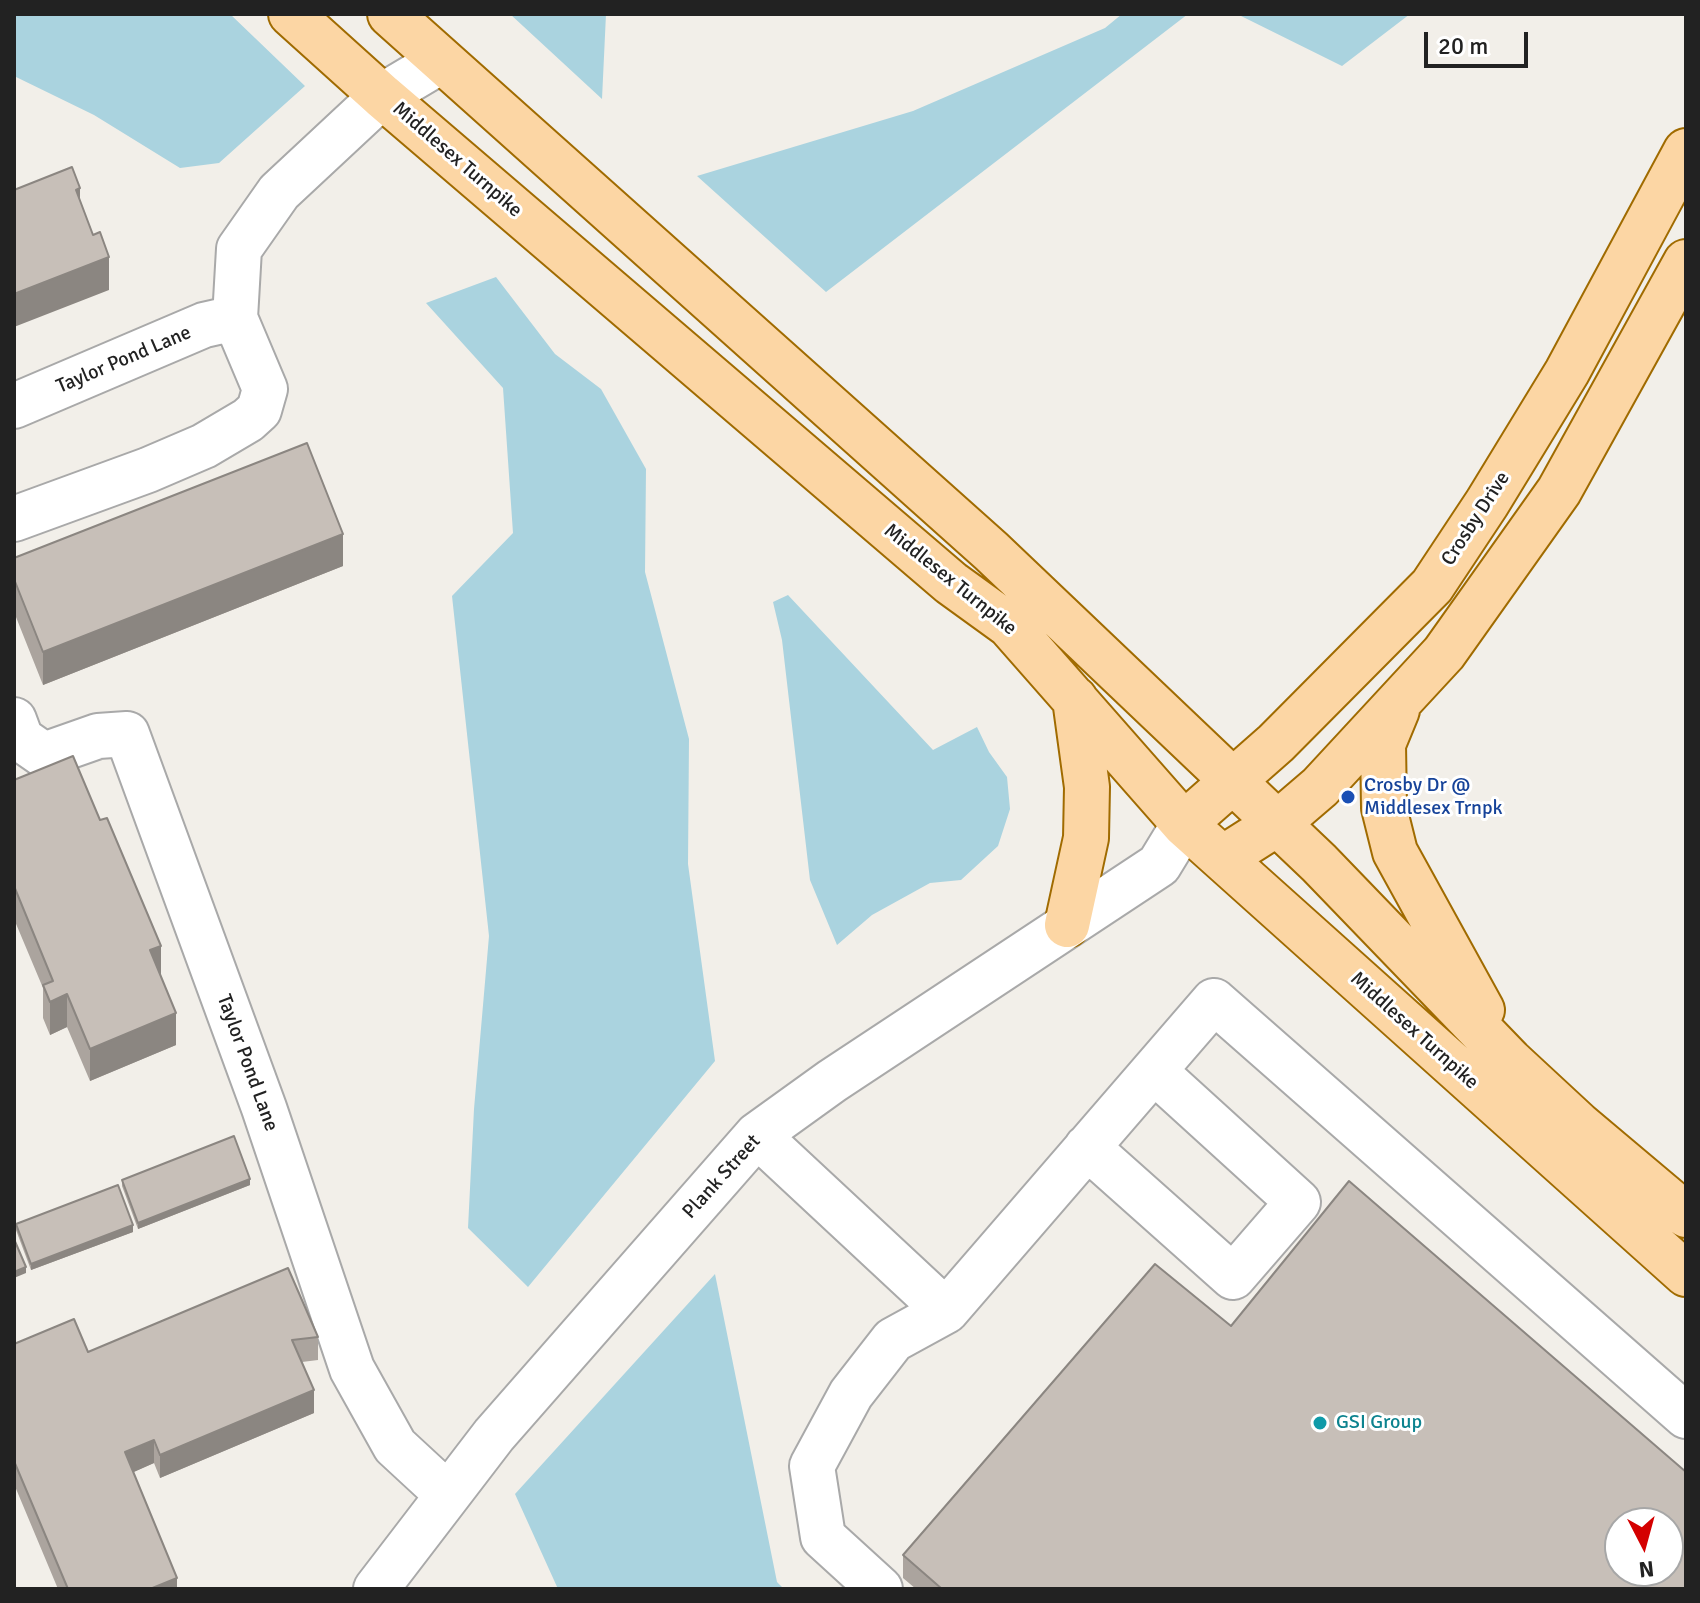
<!DOCTYPE html>
<html>
<head>
<meta charset="utf-8">
<style>
  body { margin:0 }
  #map { position:relative; width:1700px; height:1603px; overflow:hidden; background:#f2efe9; font-family:Signika,sans-serif }
  canvas { display:block }
  .frame { position:absolute; inset:0; border:16px solid #222; pointer-events:none }
  .north { position:absolute; left:1604px; top:1507px; width:80px; height:80px; box-sizing:border-box; background:#fff; border:2px solid #a7a7a7; border-radius:50%; rotate:174deg; font-size:22px; font-weight:700; line-height:32px; text-align:center; color:#222 }
  .north::after { content:''; display:block; margin:auto; width:28px; height:36px; background:#d40000; clip-path:polygon(50% 0,100% 100%,50% 72%,0 100%) }
  .scale { position:absolute; left:1424px; top:32px; width:104px; height:36px; box-sizing:border-box; border:4px solid #222; border-top:0; padding-left:10px; font-size:24px; line-height:28px; white-space:nowrap; color:#222; -webkit-text-stroke:6px #fff; paint-order:stroke }
</style>
</head>
<body>
<div id="map">
<canvas width="1700" height="1603"></canvas>
<div class="frame"></div>
<div class="north">N</div>
<div class="scale">20 m</div>
</div>
<script>
const g = document.querySelector('canvas').getContext('2d');
g.lineJoin = 'round';
function fillPath(path, color) { g.fillStyle = color; g.fill(path, 'evenodd'); }
function strokePath(path, color, width, dash) { g.strokeStyle = color; g.lineWidth = width; g.lineCap = dash ? 'butt' : 'round'; g.setLineDash(dash || []); g.stroke(path); }
function drawText(font, color, halo, rows, align = 'center') {
  g.font = font + ' Signika,sans-serif'; g.lineWidth = 6; g.setLineDash([]); g.textBaseline = 'middle'; g.strokeStyle = halo; g.fillStyle = color; for (const [text, x, y, turn = 0] of rows) {
    g.save(); g.translate(x, y); g.rotate((+turn || 0) * Math.PI / 180); g.textAlign = isNaN(turn) ? turn : align; if (halo) g.strokeText(text, 0, 0); g.fillText(text, 0, 0); g.restore();
  }
}
const water = new Path2D(`
  M14 14H230L305 86 219 163 180 168 94 115 14 76Z
  M510 14H606L602 99Z
  M1122 14H1188L826 292 697 176 913 111 1105 28Z
  M1237 14H1410L1342 66Z
  M496 277 555 354 601 389 646 469 645 572 689 739 688 864 715 1061 528 1287 468 1228 474 1109 489 936 452 596 513 533 503 388 426 303Z
  M788 595 933 750 977 727 989 752 1007 777 1010 809 998 846 961 880 930 883 872 915 837 945 810 880 782 640 773 602Z
  M715 1274 777 1582 784 1589H558L515 1494Z`);
const minor = new Path2D(`
  M14 406 204 325 235 318
  M14 519 148 470 204 446 248 420 259 410 265 389 235 318 239 249 279 192 382 96 441 61
  M14 720 21 739 44 755 98 736 127 734 264 1108 352 1369 395 1446 448 1495
  M757 1135 946 1311 1214 1001 1686 1416
  M1087 1147 1233 1277 1298 1202 1154 1071
  M376 1589 494 1435 757 1135 832 1081 1159 865 1184 824
  M880 1589 823 1537 812 1466 851 1394 893 1340 946 1311`);
const major = new Path2D(`
  M291 14 382 96 951 583 1009 625 1184 824 1686 1274
  M390 14 991 551 1319 863 1510 1061 1578 1124 1686 1215
  M1397 710 1383 744 1384 808 1395 852 1482 1010
  M1184 824 1276 743 1432 586 1487 503 1567 372 1686 151
  M1223 858 1278 823 1320 787 1444 653 1559 491 1686 262
  M1067 925 1086 838 1087 787 1075 699`);
const wall = new Path2D(`
  M14 558 343 566 43 685 14 612Z
  M14 780 161 976 176 1045 90 1081 67 1027 50 1035 43 1018V988L14 919Z
  M122 1180 250 1185 138 1229 122 1186Z
  M16 1224 133 1232 31 1270 16 1230Z
  M1231 1326 1686 1589H916L903 1578V1555Z
  M318 1337V1360L302 1362 314 1413 160 1478 154 1463 133 1472 177 1589H58L14 1484V1344L88 1352Z`);
const shadedWall = new Path2D(`
  M80 188V221L76 190Z
  M109 257V290L14 327V294Z
  M343 534V566L43 685V652Z
  M161 946V979L150 950Z
  M67 994V1027L50 1035V1002Z
  M176 1013V1045L90 1081V1049Z
  M250 1179V1185L138 1229V1223Z
  M133 1225V1232L31 1270V1264Z
  M26 1267V1273L14 1278V1272Z
  M314 1390V1413L160 1478V1455Z
  M154 1440V1463L125 1476V1452Z
  M177 1578V1589H150Z`);
const building = new Path2D(`
  M72 167 80 188 76 190 93 235 100 232 109 257 14 294V190Z
  M307 443 343 534 43 652 14 579V558Z
  M73 756 100 820 107 818 161 946 150 950 176 1013 90 1049 67 994 50 1002 43 985 53 981 14 886V780Z
  M234 1136 250 1179 138 1223 122 1180Z
  M1349 1181 1686 1472V1589H942L903 1555 1155 1264 1231 1326ZM1620 1523H1668V1571H1620Z
  M118 1185 133 1225 31 1264 16 1224Z
  M14 1239 26 1267 14 1272Z
  M288 1268 318 1337 292 1340 314 1390 160 1455 154 1440 125 1452 177 1578 150 1589H68L14 1461V1344L74 1319 88 1352Z`);
const markers = [
  [1348,797,8,"#1a4fb4"],
  [1320,1423,8,"#0f9aa8"]
];
const streetNames = [
  ["Middlesex Turnpike",457,160,41],
  ["Taylor Pond Lane",124,360,-23],
  ["Crosby Drive",1476,519,-57],
  ["Middlesex Turnpike",950,580,39],
  ["Middlesex Turnpike",1414,1031,42],
  ["Taylor Pond Lane",247,1063,70],
  ["Plank Street",722,1177,-48]
];
const transitNames = [
  ["Crosby Dr @",1364,786],
  ["Middlesex Trnpk",1364,809]
];
const cultureNames = [
  ["GSI Group",1336,1423]
];
fillPath(water, '#aad3df');
strokePath(minor, '#a9a9a9', 48);
strokePath(major, '#a06b00', 48);
strokePath(minor, '#fff', 44);
strokePath(major, '#fcd6a4', 44);
fillPath(wall, '#aba49e');
fillPath(shadedWall, '#8b8681');
fillPath(building, '#c7bfb8');
strokePath(building, '#8b8681', 2);
for (const [x, y, r, color] of markers) { const dot = new Path2D(); dot.arc(x, y, r, 0, 2 * Math.PI); g.fillStyle = color; g.fill(dot); strokePath(dot, '#fff', 3); }
drawText('20px', '#222', '#fff', streetNames);
drawText('20px', '#164399', '#fff', transitNames, 'left');
drawText('20px', '#0d838f', '#fff', cultureNames, 'left');
</script>
</body>
</html>
